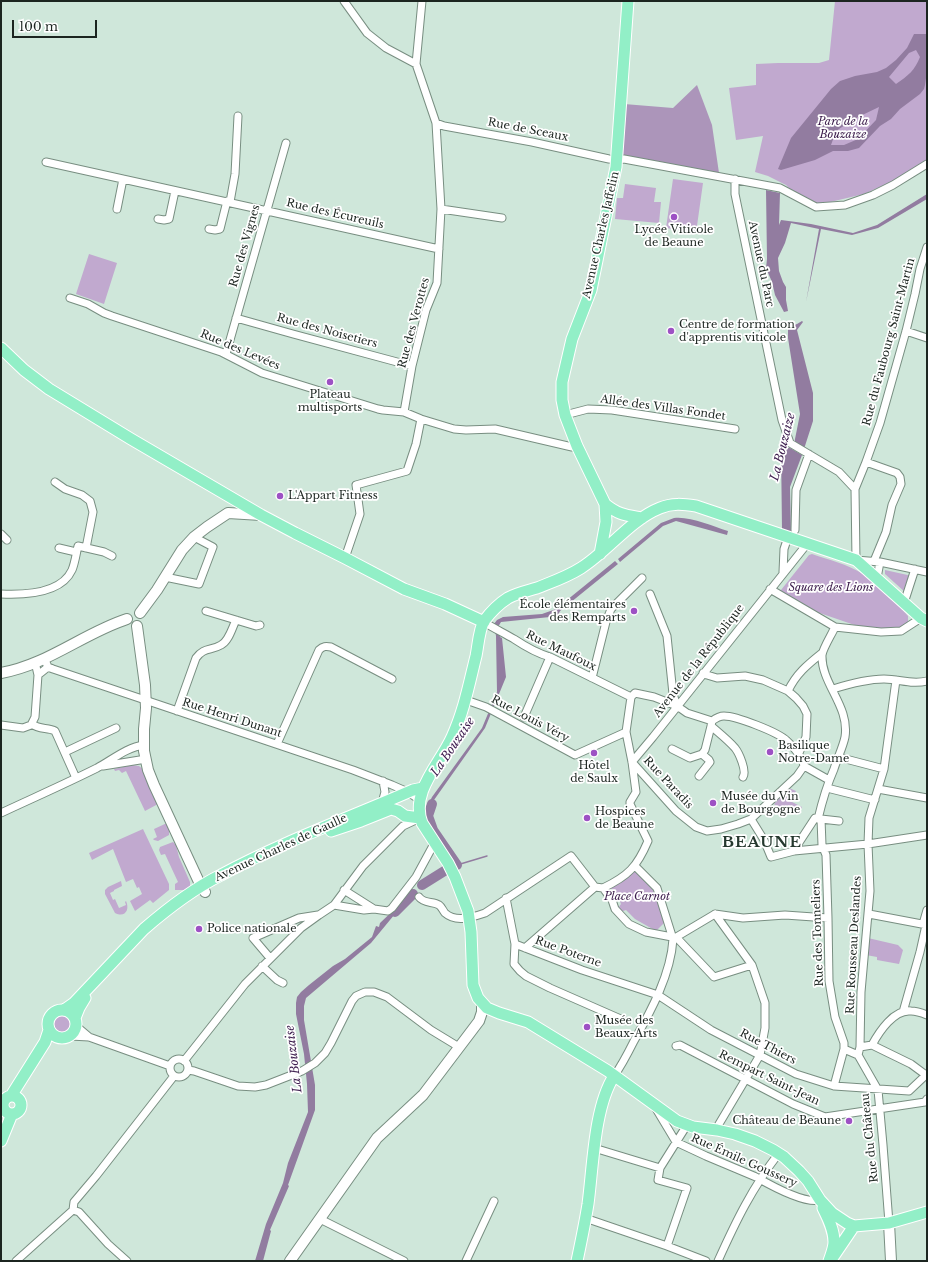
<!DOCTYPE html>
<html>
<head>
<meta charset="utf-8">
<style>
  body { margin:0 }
  #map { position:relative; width:928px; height:1262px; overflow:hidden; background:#cfe7da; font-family:"Libre Baskerville",serif }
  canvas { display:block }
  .frame { position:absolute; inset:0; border:2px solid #1c2520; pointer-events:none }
  .scale { position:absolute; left:12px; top:20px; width:85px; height:18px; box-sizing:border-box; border:2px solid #1c2520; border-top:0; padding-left:5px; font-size:12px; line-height:14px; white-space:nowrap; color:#1c2520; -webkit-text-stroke:3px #fff; paint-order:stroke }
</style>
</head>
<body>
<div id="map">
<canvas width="928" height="1262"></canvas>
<div class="frame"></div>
<div class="scale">100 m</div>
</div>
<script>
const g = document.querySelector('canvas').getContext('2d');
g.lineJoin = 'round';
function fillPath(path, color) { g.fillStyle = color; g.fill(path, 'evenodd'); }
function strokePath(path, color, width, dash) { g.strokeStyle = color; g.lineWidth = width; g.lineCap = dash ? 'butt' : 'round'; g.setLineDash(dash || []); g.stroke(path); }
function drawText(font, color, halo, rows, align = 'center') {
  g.font = font + ' "Libre Baskerville",serif'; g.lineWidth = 3.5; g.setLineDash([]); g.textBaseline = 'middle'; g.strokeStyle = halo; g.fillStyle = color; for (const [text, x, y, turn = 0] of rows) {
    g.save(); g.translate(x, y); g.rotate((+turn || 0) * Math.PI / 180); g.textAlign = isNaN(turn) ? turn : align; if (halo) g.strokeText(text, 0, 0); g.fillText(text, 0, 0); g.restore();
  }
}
const green = new Path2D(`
  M835 1H927V160L891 182 864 194 826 203H814L791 190 786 185 768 176 755 172 763 136 736 140 729 88 756 85V64L778 63H819L829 60Z
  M673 179 703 183 696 233 666 228Z
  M625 184 656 188 654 202H661L659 223 615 219 617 198H623Z
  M89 254 117 263 104 304 76 294Z
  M812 554C829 560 847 564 863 574 880 585 894 601 908 616V623L896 629 869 630 808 609 781 592V590L809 555Z
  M885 570 912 576 906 593 885 574Z
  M132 765 139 766 144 770 158 804 145 811 126 771 122 773 119 770 115 771 114 769Z
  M789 788 796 791 790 801 802 807 799 813 792 808 786 814 782 809 780 810 774 804Z
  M167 823 169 829V835L158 841 154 840 153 839 157 837 154 829Z
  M143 829 169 884V890L153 903 150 900 135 911 130 901 142 894 139 887 137 888 133 879 126 882 113 849 92 860 89 853Z
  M173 842 176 845 179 857 190 882V888L188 890H175V884L178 882 165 854 161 855 159 850 160 847Z
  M636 869 656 894 665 922 656 931 635 919 626 910 620 912 618 908 621 904 619 899 611 888Z
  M121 881 122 886 114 890V891L110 893 113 900 115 899 119 908 126 905 125 902 126 901C130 910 125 918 115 913L105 894V890L108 887Z
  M868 938 898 945 903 950 899 964 877 960V957L866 955Z
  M52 1024a10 10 0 1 1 20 0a10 10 0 1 1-20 0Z`);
const forest = new Path2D(`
  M697 85 712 125 719 173 620 155 624 104 673 108Z`);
const water = new Path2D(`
  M914 34H927V71L925 85 924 89 920 94 900 109 891 119 880 126 859 148 848 151H833L815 160 781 170 778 169 791 138 831 89 840 81 855 76 877 72 886 68 896 60 907 48ZM916 50 920 57C915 70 908 76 896 84L889 77 909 53ZM879 107 876 120 858 139 844 145H831L836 131 854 119Z
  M766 190 780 193 779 225 781 220 811 224 853 233 877 225 927 194V199L878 228 852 235 821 229 806 302 819 229 791 223 785 243 778 258 779 271 783 282 786 287V300L788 311 784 312 775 295 772 282 766 268 767 259Z
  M802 321 803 322 797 330 813 393V421L804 449 794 444 800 414 788 338V325L793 323 794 325 797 324Z
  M781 447 790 448 802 455 790 487 791 533 782 530Z
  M674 518C690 516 712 526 728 531L727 535 676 521 663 526 620 562 618 559 661 523Z
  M615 561 618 564 560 611 558 615 554 618 550 617 501 622 498 627 500 637 502 638 506 677 485 728 434 800 430 815 427 816 428 805 432 797 482 728 497 692 496 636 494 624 497 620 503 617 542 614 556 609Z
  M401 903H404L371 943 306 998 304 1006V1020L315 1085V1110L288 1185 289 1186 270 1230 271 1231 263 1261H255L266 1224 283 1183 288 1163 308 1112 307 1084 304 1054 296 1014V1003L297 997 301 992 309 985 333 966 345 959 372 937 376 926 379 927 380 923Z`);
const stream = new Path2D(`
  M457 865 487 856`);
const river = new Path2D(`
  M422 885 446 870 457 865 433 830 428 816 432 804
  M395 912 413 894`);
const street = new Path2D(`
  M344 1 367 33 386 48 416 64
  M436 123 444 126 532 142 609 159 617 160 624 159 780 188 816 207 845 205 873 195 893 185 927 164
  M46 162 439 249
  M735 179V194L782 420 790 443 839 472 855 489
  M230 202 235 174 238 116
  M117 209 123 179
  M441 209 502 218
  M158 219 164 220 169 219 175 191
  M209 229 215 230 220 229 227 201
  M927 247 920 269 915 294 906 331 880 423 866 462 855 489 856 560 880 562 927 572
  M70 298 88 304 104 313 112 316 221 352 262 373 378 409 383 410 404 412 421 419 454 429 466 430 495 429 572 447 577 446
  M236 318 293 334 412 366
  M906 331 927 338
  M226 354 286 143
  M404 412 412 366 426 310 437 283 441 209 436 123 416 64 422 1
  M565 415 588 409 612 410 735 429
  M866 462 897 473 900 477 901 484 892 505 886 532 874 561
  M55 482 65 489 82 495 90 501 93 512 86 548
  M795 530 796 490 809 454
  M1 534 7 540
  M59 548 76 552
  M345 558 360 514 356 485 407 471 416 444 421 419
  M783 572 784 549 788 537
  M165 577 199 584 213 547 194 537
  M877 578 880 562
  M770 589 835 627 881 632 901 631 921 618
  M1 594C23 595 61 594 72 570 75 563 76 554 78 546L104 552 112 556
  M650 594 667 636 673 694 677 706
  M904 603 915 569
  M236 620 256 626 260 625
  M484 622C493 628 504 633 514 639 526 647 536 653 550 657L631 697
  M44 658 48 667 53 669 353 770 392 785 408 792 420 800
  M35 662 38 675 48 667
  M703 673 707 675 717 678 745 676 763 680 788 691 796 698 803 706 807 714 806 737 798 755
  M592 678 606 622 611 609 642 578
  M833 689C849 684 866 679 884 679 900 679 911 685 927 681
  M788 691C796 674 807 665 822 653
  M631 697 635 693 654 697 677 706 687 713 712 721
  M466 700 486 707 575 755 626 732
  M177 711 196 658C204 647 211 651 221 645 229 641 232 628 236 620L206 611
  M524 717 550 657
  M712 721C716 718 719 716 724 716 736 716 778 732 787 741 793 746 803 758 804 766
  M712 721 711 726C719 733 728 740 735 748 739 753 747 771 743 777
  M32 724C39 730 48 727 55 731L76 778
  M1 725 23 728 31 725 35 717 38 675
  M277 744 319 650C323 646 326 646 331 647L392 679
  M672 749 690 758 702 754 705 750 711 726
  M65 752 116 728
  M838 757 884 769
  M632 762 653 737 807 544
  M632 762 676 811 696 827 707 831 721 829 738 824 751 819 797 776 804 766
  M103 766 146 759
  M804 766 829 780
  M699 776 710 762 709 760 702 754
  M827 788 875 800
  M878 789 927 798
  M382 803 385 792 383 781
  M1 813C33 798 65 784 97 768 112 760 127 747 144 745
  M751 819 764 840 771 857 794 851 868 844 927 835
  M818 819C822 802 827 785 834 769 837 759 843 747 845 737 850 706 821 684 822 655 823 648 832 634 835 627
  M821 819 839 821
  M794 851 798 844 815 818 821 819 822 845 826 855 828 918 829 981 835 1017 844 1043V1049L834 1086
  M603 888C628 876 637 867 648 841L630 804V802L636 792 632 762 626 732 631 697
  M603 888 612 900 615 909 629 924 646 932 672 937
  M344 890 374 909
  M419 897C424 904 433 901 439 905 442 907 443 911 445 913 456 923 473 917 485 913L571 856 595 887 603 888
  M506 898 515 944 514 964 520 971 526 976 550 988 623 1020
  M334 905 364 910 374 909 388 911 392 908 416 877 435 842
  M715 914 752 965 765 1003V1028L760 1055 719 1124 717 1130
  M715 914 743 918 785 915 828 918
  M869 914 927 925
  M923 924 927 910
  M676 937 714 977 752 965
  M673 939 715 914
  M515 944 582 970 658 995 711 1030 796 1074 834 1086 909 1091 927 1074
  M525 948 595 887
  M270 958 253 938 299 918 318 915
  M262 966 277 980 283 983
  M903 1012 920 952 926 925
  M76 1026 89 1037
  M70 1036 89 1037 170 1066
  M872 1045 911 1064 926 1075
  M676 1046 680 1045 793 1104 825 1117 925 1102 927 1099
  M860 1047 872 1045C879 1032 894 1009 911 1011 916 1011 922 1013 927 1015
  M844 1049 858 1055 860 1047 861 992 870 891 868 844 869 818 884 769 896 680
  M858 1055 878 1090 883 1145 889 1223
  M170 1068a9 9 0 1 1 18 0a9 9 0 1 1-18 0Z
  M184 1061 245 984 301 928 319 915 334 905 363 866 403 826 420 818
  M188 1070 194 1071 238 1086 255 1087 266 1085 302 1071 315 1063 325 1053 331 1043 352 1001 356 996 365 992H374L387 997 431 1030 459 1047
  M614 1076C622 1065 628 1053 634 1041 651 1011 671 974 673 939L657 888 635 866
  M1 1100 4 1102
  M655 1107 676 1142 706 1156 756 1177C770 1185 805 1204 820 1200
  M594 1148 660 1168
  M73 1210 79 1212 108 1244 127 1261
  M585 1218 667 1246 706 1261
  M320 1219 404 1261
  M667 1246 687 1188 658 1180 660 1168 687 1125
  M16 1261 73 1210 74 1202 96 1176 174 1076
  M466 1261 494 1201
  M718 1261C736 1221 752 1188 779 1153`);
const secondary = new Path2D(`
  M140 613 157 590 182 550 194 537 207 527 228 513 261 515
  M137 626 145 685 146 708 144 729V751L148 770 154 785 199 882 205 892
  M1 673C47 665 84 633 127 619
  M889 1223 891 1261
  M290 1261 377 1138 423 1095 479 1021 482 1012V1004`);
const primary = new Path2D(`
  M1 348 24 370 49 389 131 439 261 515 295 533 345 558 404 589 445 604 484 622
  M605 504C619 515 625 515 642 518
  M600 554 606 522 605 504 577 446 565 415 562 400V382L572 339 591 290 616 167 628 1
  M927 621 921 618 856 560 696 506C683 504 672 503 660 508 630 520 608 551 581 568 567 577 552 582 537 588 527 591 517 593 508 598 500 603 490 613 484 621 479 629 478 647 476 656 469 684 464 711 452 737 440 764 410 792 422 823L448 863 455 877 468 911 471 932 473 985 478 998 487 1008 499 1013 528 1022 608 1071 677 1121 693 1127 717 1130 735 1134 755 1141 773 1150 784 1157 799 1171 808 1181 820 1200 832 1213 847 1223 854 1226 889 1223 927 1212
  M331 831 361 821 391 809 398 811 405 816 420 818
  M48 1024a14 14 0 1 1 28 0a14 14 0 1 1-28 0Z
  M64 1010 74 1003 144 929C167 909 193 889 221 875 282 842 349 818 413 790L423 788
  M75 1018 79 1008 85 998
  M11 1096 45 1042 49 1030
  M3 1105a9 9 0 1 1 18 0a9 9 0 1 1-18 0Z
  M1 1141 12 1114
  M823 1208C828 1218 834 1230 834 1242 834 1248 831 1255 829 1261
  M833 1257 854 1226
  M577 1261C581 1242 585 1223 588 1204 593 1167 594 1107 614 1076`);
const markers = [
  [674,217,4,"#9d51c4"],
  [671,331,4,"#9d51c4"],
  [330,382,4,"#9d51c4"],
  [280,496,4,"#9d51c4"],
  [634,611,4,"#9d51c4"],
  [770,752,4,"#9d51c4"],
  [594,753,4,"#9d51c4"],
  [713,803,4,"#9d51c4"],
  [587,818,4,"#9d51c4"],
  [199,929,4,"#9d51c4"],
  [587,1027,4,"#9d51c4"],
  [849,1121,4,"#9d51c4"]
];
const parkNames = [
  ["Parc de la",843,122],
  ["Bouzaize",843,135],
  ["Square des Lions",831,588],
  ["Place Carnot",637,897]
];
const streetNames = [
  ["Rue de Sceaux",528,130,11],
  ["Rue des Écureuils",335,214,13],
  ["Avenue Charles Jaffelin",601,235,-77],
  ["Rue des Vignes",245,246,-74],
  ["Avenue du Parc",761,264,78],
  ["Rue des Verottes",414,323,-75],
  ["Rue des Noisetiers",327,331,15],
  ["Rue du Faubourg Saint-Martin",889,342,-75],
  ["Rue des Levées",240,350,23],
  ["Allée des Villas Fondet",663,408,8],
  ["Rue Maufoux",561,651,26],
  ["Avenue de la République",699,661,-52],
  ["Rue Henri Dunant",232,718,18],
  ["Rue Louis Véry",530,719,28],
  ["Rue Paradis",668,783,47],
  ["Avenue Charles de Gaulle",281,848,-25],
  ["Rue des Tonneliers",818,933,-92],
  ["Rue Rousseau Deslandes",854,945,-87],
  ["Rue Poterne",568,952,20],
  ["Rue Thiers",768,1047,28],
  ["Rempart Saint-Jean",769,1078,26],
  ["Rue du Château",870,1138,-96],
  ["Rue Émile Goussery",744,1161,24]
];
const poiNames = [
  ["Lycée Viticole",674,230,"center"],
  ["de Beaune",674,243,"center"],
  ["Centre de formation",679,325],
  ["d'apprentis viticole",679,338],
  ["Plateau",330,395,"center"],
  ["multisports",330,408,"center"],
  ["L'Appart Fitness",288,496],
  ["École élémentaires",626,605,"right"],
  ["des Remparts",626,618,"right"],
  ["Basilique",778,746],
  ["Notre-Dame",778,759],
  ["Hôtel",594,766,"center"],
  ["de Saulx",594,779,"center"],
  ["Musée du Vin",721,797],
  ["de Bourgogne",721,810],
  ["Hospices",595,812],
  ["de Beaune",595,825],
  ["Police nationale",207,929],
  ["Musée des",595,1021],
  ["Beaux-Arts",595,1034],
  ["Château de Beaune",841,1121,"right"]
];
const waterNames = [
  ["La Bouzaize",783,447,-76],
  ["La Bouzaise",453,747,-56],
  ["La Bouzaise",294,1059,-97]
];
const districtNames = [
  ["BEAUNE",762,843]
];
fillPath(green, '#c1a9cf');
fillPath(forest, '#ac95ba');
fillPath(water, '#927ca0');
strokePath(stream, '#927ca0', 1.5);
strokePath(river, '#927ca0', 10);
strokePath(street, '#788e81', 9);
strokePath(secondary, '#788e81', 12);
strokePath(primary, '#fff', 13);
strokePath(street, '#fff', 7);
strokePath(secondary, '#fff', 10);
strokePath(primary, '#92efc7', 11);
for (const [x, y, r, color] of markers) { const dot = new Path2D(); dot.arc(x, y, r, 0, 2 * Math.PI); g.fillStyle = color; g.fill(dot); strokePath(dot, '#fff', 1.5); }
drawText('italic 11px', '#391949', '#fff', parkNames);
drawText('11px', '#1c2520', '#fff', streetNames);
drawText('11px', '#1c2520', '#fff', poiNames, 'left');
drawText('italic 12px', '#402151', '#fff', waterNames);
g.letterSpacing = '1px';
drawText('bold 15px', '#25382e', '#fff', districtNames);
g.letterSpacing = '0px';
</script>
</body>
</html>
